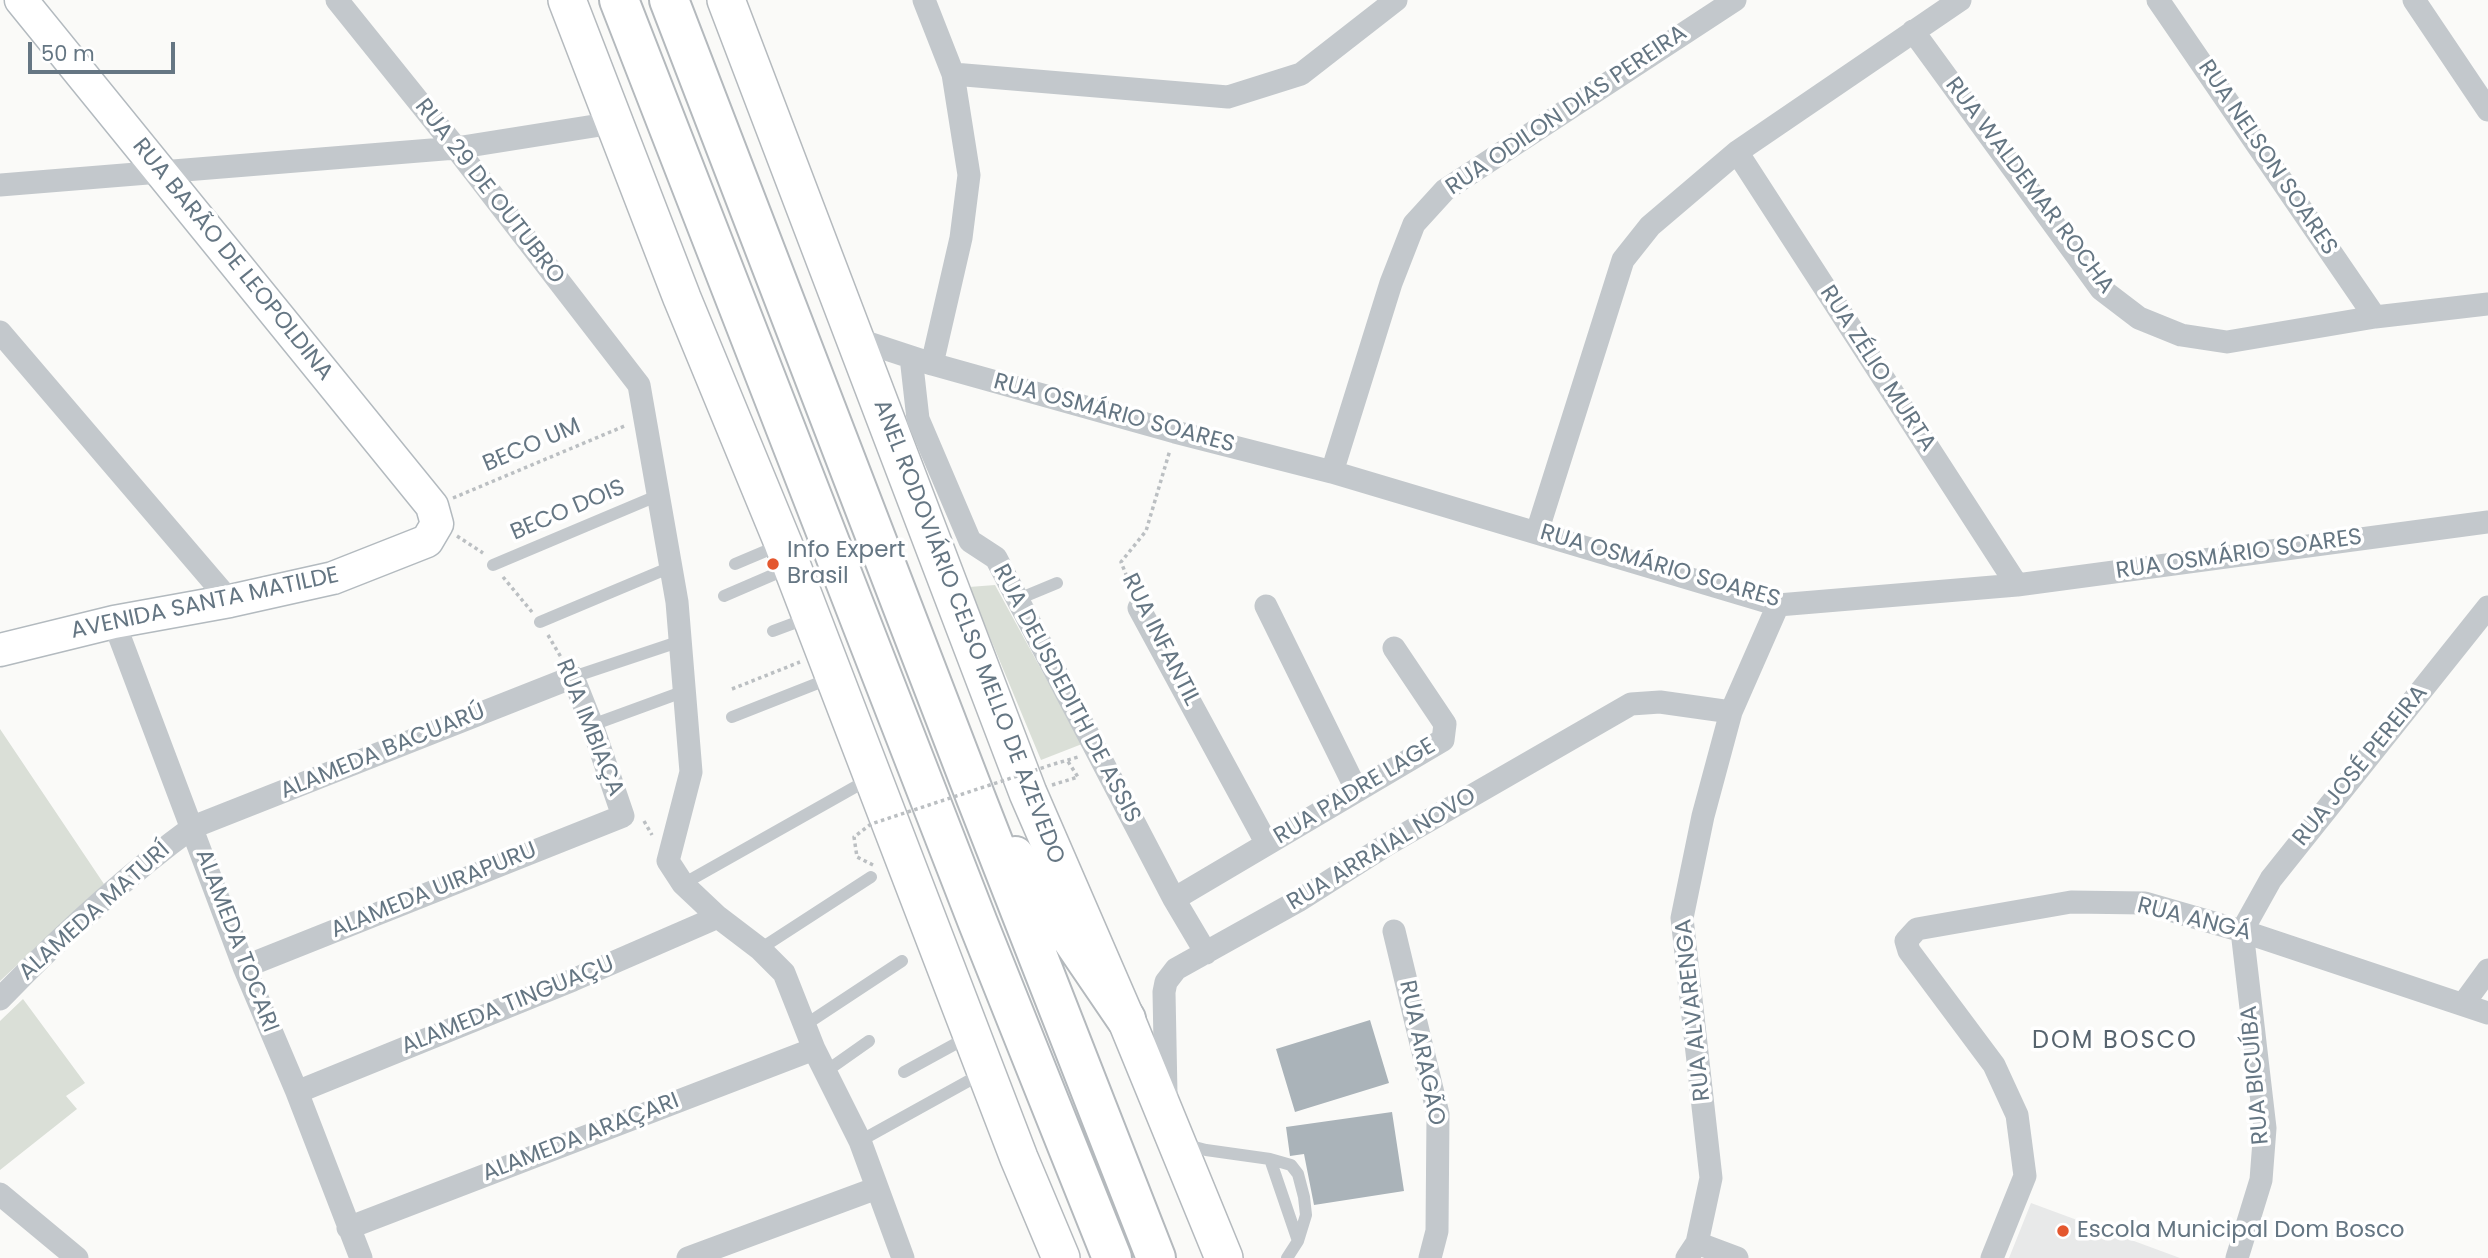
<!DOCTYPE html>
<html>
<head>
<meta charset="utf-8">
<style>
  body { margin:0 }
  #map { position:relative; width:2488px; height:1258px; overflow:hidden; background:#fafaf8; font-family:Poppins,sans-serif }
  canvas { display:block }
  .scale { position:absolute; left:28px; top:42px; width:147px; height:32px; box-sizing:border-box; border:4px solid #657683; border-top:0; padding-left:9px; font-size:21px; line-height:24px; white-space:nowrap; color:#657683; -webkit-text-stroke:5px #fff; paint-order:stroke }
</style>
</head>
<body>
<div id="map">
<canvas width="2488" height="1258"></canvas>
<div class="scale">50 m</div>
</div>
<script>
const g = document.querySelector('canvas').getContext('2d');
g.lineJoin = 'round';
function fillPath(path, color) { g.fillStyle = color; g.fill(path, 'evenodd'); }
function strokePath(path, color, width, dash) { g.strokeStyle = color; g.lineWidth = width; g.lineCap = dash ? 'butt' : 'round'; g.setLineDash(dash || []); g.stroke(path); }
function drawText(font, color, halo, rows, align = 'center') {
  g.font = font + ' Poppins,sans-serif'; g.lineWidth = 7; g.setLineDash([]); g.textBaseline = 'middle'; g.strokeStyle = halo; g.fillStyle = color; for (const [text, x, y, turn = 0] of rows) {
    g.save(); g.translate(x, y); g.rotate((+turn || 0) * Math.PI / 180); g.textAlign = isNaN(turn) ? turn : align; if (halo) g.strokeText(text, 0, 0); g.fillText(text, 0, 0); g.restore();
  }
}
const built = new Path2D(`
  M2031 1203 2180 1258H2009Z`);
const green = new Path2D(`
  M995 585 1082 744 1041 760 969 587Z
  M0 729 104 884 0 981Z
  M23 999 85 1083 66 1096 77 1109 0 1170V1021Z`);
const building = new Path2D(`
  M1370 1020 1389 1083 1295 1112 1276 1049Z
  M1392 1112 1404 1191 1314 1205 1304 1154 1290 1156 1286 1127Z`);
const path = new Path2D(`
  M453 498 627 425
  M457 536 483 553
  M503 577 532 612
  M1132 589 1121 562 1146 531 1170 450
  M548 635 562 659
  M732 689 800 662
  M1054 764 1078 757
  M1052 785 1078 777 1067 760
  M644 821 652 835`);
const lane = new Path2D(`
  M735 564 780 545
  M493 565 659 495
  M724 596 789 568
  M1016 600 1057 583
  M540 622 671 567
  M773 631 808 618
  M573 677 681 641
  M732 717 831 678
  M592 725 685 691
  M683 884 871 778
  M760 949 871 877
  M805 1025 902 961
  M825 1072 869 1041
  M904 1072 968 1037
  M860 1141 972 1079
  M1183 1144 1206 1150 1270 1159 1291 1165 1298 1174 1304 1197 1306 1215 1298 1241
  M1270 1159 1298 1241 1287 1258`);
const street = new Path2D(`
  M337 0 456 148 639 385 677 602 691 772 668 861 683 884 718 917 760 949 784 973 814 1049 860 1141 903 1258
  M924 0 953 74 969 175 961 238 932 364
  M2158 0 2375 317
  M2414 0 2488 110
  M1913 31 2101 289 2139 318 2181 335 2227 342 2375 317 2488 304
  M953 74 1228 97 1301 74 1396 0
  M1737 152 2017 585
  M0 185 456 148 613 123
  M0 332 230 601
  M853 338 932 364 1175 432 1332 472 1778 605 2017 585 2488 522
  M911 357 918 419 970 541 996 558 1174 899 1206 953
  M1332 472 1391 283 1414 224 1445 190 1735 0
  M1537 532 1623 260 1650 226 1737 152 1960 0
  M1266 606 1357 791
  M1139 608 1267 844
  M114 622 244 967 297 1092 361 1258
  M1174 899 1443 740 1445 724 1394 648
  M1394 931 1438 1114 1437 1231 1430 1258
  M0 999C60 937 123 878 193 827L573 677 592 725 623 816 244 967
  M2464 1003 2488 970
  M297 1092 573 980 718 917
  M1166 1094 1164 992 1166 982 1176 969 1298 901 1388 844 1631 704 1660 702 1731 712
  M0 1194 77 1258
  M348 1228 814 1049
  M1697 1243 1737 1258
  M688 1258 877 1188
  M1687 1258 1697 1243 1711 1178 1682 918 1703 816 1731 712 1778 605
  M1992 1258 2025 1176 2017 1115 1994 1065 1909 951 1906 941 1917 929 2071 902 2145 903 2242 931 2488 1013
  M2237 1258 2261 1180 2265 1128 2242 931 2271 879 2488 607`);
const secondary = new Path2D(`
  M0 650 114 622 230 601 333 578 427 541 437 524 432 506 21 0`);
const primary = new Path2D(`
  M567 0 682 298 783 543 1019 1158 1061 1258
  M726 0 1028 793 1126 1019 1224 1258`);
const highway = new Path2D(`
  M619 0 978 923 1112 1258
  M669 0 976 798 1156 1258
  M1015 856 1126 1019`);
const pathBridge = new Path2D(`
  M873 865 857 857 854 837 871 824 1054 764`);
const markers = [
  [773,564,7,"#e4572e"],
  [2063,1231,7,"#e4572e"]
];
const streetNames = [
  ["RUA ODILON DIAS PEREIRA",1567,111,-34],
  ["RUA NELSON SOARES",2267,158,56],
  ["RUA WALDEMAR ROCHA",2029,186,53],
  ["RUA 29 DE OUTUBRO",489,192,52],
  ["RUA BARÃO DE LEOPOLDINA",232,260,51],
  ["RUA ZÉLIO MURTA",1877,369,57],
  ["RUA OSMÁRIO SOARES",1114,414,15],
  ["BECO UM",532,446,-23],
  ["BECO DOIS",568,511,-23],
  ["RUA OSMÁRIO SOARES",2239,555,-8],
  ["RUA OSMÁRIO SOARES",1660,567,16],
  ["AVENIDA SANTA MATILDE",205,604,-12],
  ["ANEL RODOVIÁRIO CELSO MELLO DE AZEVEDO",968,632,69],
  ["RUA INFANTIL",1160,640,63],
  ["RUA DEUSDEDITH DE ASSIS",1066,694,62],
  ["RUA IMBIAÇA",589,728,68],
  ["ALAMEDA BACUARÚ",383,752,-22],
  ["RUA JOSÉ PEREIRA",2361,766,-51],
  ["RUA PADRE LAGE",1355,792,-31],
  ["RUA ARRAIAL NOVO",1382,850,-31],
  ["ALAMEDA UIRAPURU",434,891,-22],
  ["ALAMEDA MATURÍ",95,912,-42],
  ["RUA ANGÁ",2194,920,14],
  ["ALAMEDA TOCARI",236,941,69],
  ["ALAMEDA TINGUAÇU",508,1006,-22],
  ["RUA ALVARENGA",1694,1010,-96],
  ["RUA ARAGÃO",1421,1053,78],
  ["RUA BICUÍBA",2256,1075,-95],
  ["ALAMEDA ARAÇARI",581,1138,-21]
];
const poiNames = [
  ["Info Expert",787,551],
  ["Brasil",787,577],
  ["Escola Municipal Dom Bosco",2077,1231]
];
const neighbourhoodNames = [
  ["DOM BOSCO",2115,1042]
];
fillPath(built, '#e8e9e9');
fillPath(green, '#dadfd7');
fillPath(building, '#aab3b9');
strokePath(secondary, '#b3babf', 35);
strokePath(primary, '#b5babe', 40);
strokePath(highway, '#b4b9bd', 42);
strokePath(path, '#bbbfc2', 3.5, [3.5, 3.5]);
strokePath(lane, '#c3c8cc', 12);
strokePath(street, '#c3c8cc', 23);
strokePath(secondary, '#fff', 32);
strokePath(primary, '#fff', 37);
strokePath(highway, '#fff', 38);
strokePath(pathBridge, '#bbbfc2', 3.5, [3.5, 3.5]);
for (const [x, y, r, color] of markers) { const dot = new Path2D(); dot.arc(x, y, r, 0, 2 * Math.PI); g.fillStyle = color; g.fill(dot); strokePath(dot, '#fff', 2.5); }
drawText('23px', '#657683', '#fff', streetNames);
drawText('23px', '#657683', '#fff', poiNames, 'left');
g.letterSpacing = '2px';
drawText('24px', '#57646e', '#fff', neighbourhoodNames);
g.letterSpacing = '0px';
</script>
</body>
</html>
